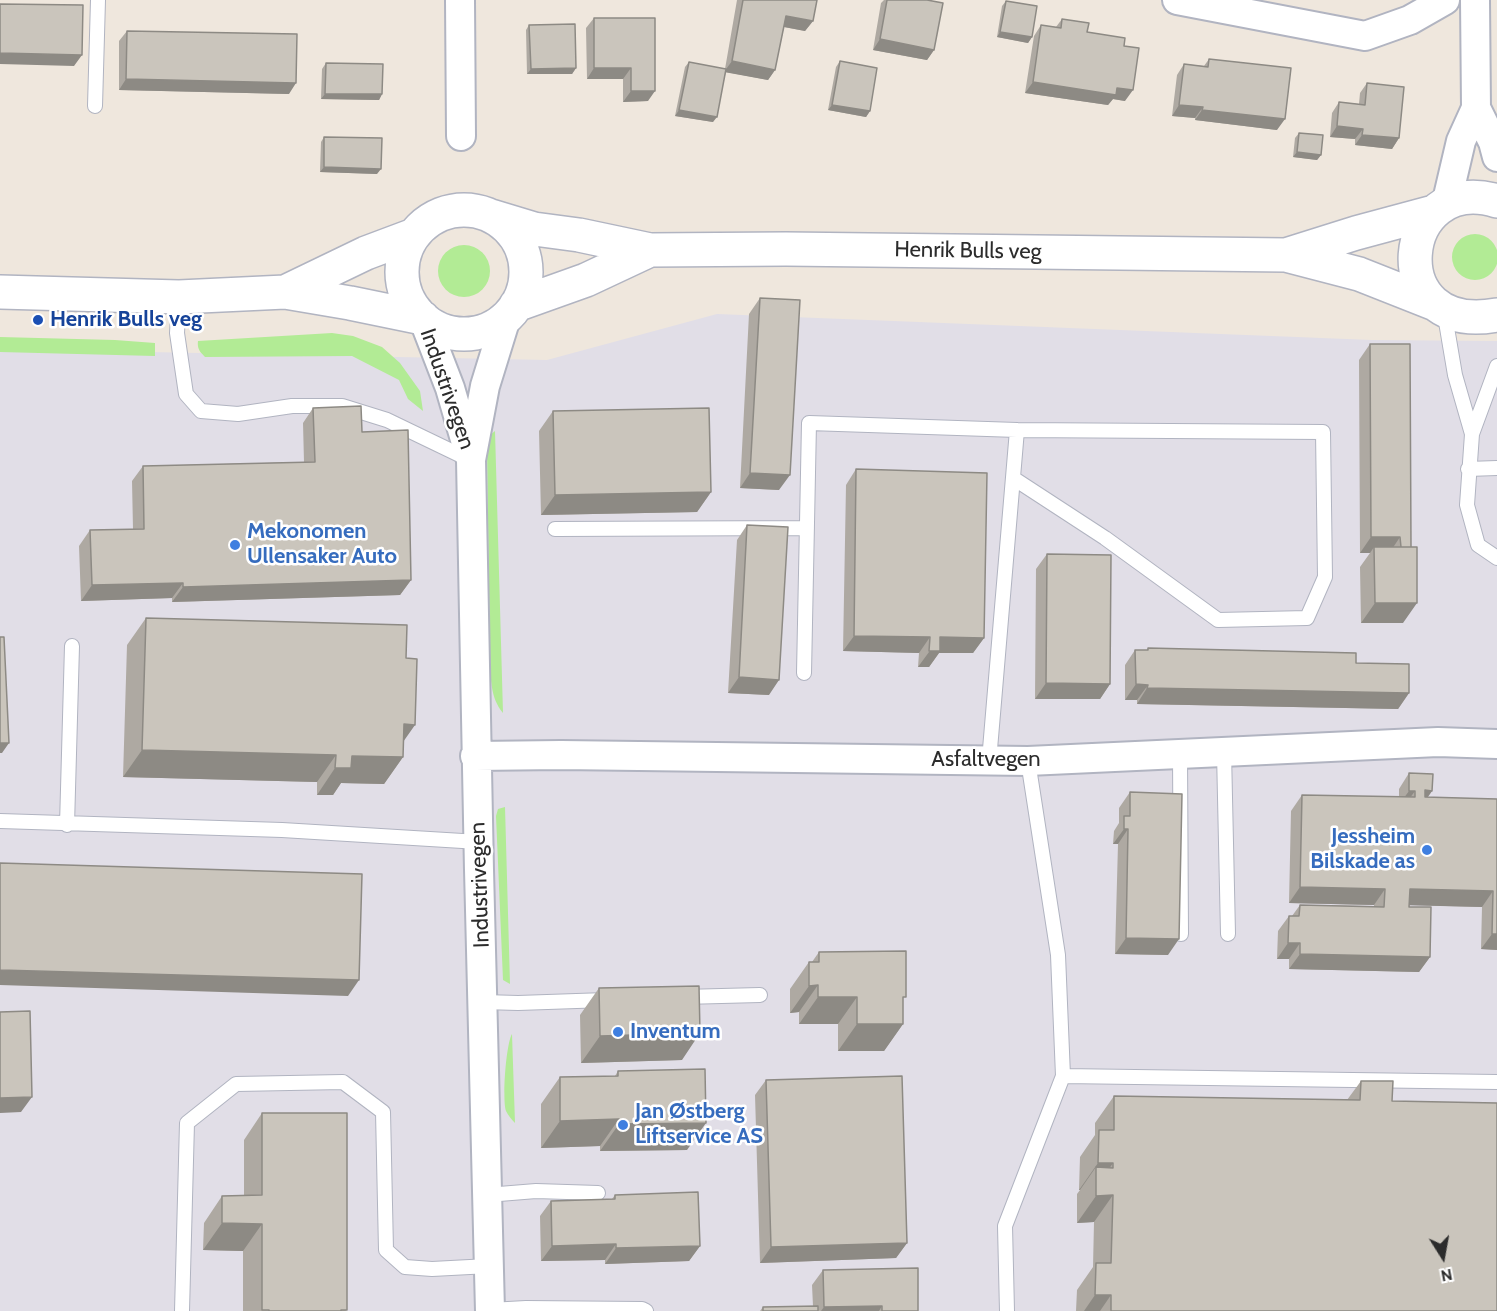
<!DOCTYPE html>
<html>
<head>
<meta charset="utf-8">
<style>
  body { margin:0 }
  #map { position:relative; width:1497px; height:1311px; overflow:hidden; background:#efe7dd; font-family:Cabin,sans-serif }
  canvas { display:block }
  .north { position:absolute; left:1413px; top:1227px; width:60px; height:60px; -webkit-text-stroke:4px #fff; paint-order:stroke; rotate:169deg; font-size:16px; font-weight:700; line-height:24px; text-align:center; color:#2c2c2c }
  .north::after { content:''; display:block; margin:auto; width:21px; height:27px; background:#2c2c2c; clip-path:polygon(50% 0,100% 100%,50% 72%,0 100%) }
</style>
</head>
<body>
<div id="map">
<canvas width="1497" height="1311"></canvas>
<div class="north">N</div>
</div>
<script>
const g = document.querySelector('canvas').getContext('2d');
g.lineJoin = 'round';
function fillPath(path, color) { g.fillStyle = color; g.fill(path, 'evenodd'); }
function strokePath(path, color, width, dash) { g.strokeStyle = color; g.lineWidth = width; g.lineCap = dash ? 'butt' : 'round'; g.setLineDash(dash || []); g.stroke(path); }
function drawText(font, color, halo, rows, align = 'center') {
  g.font = font + ' Cabin,sans-serif'; g.lineWidth = 5; g.setLineDash([]); g.textBaseline = 'middle'; g.strokeStyle = halo; g.fillStyle = color; for (const [text, x, y, turn = 0] of rows) {
    g.save(); g.translate(x, y); g.rotate((+turn || 0) * Math.PI / 180); g.textAlign = isNaN(turn) ? turn : align; if (halo) g.strokeText(text, 0, 0); g.fillText(text, 0, 0); g.restore();
  }
}
const industrial = new Path2D(`
  M717 314 1372 340 1497 341V1311H0V349L547 360Z`);
const green = new Path2D(`
  M1452 257a23 23 0 1 1 46 0a23 23 0 1 1-46 0Z
  M438 271a26 26 0 1 1 52 0a26 26 0 1 1-52 0Z
  M332 333 353 336 382 347 400 363 420 391 423 411 408 399 399 380 352 356 205 357C200 352 197 349 198 341Z
  M0 337 115 340 155 343V356L0 352Z
  M495 431 503 713C490 697 491 679 490 659L487 447 490 435Z
  M505 807 510 984 503 980 496 816 498 809Z
  M512 1034 515 1123C512 1120 508 1115 506 1111 502 1100 506 1044 512 1034Z`);
const service = new Path2D(`
  M95 106 98 0
  M179 297 177 333 186 394 201 411 238 414 292 406H342L387 420 468 459
  M1444 310 1455 375 1472 434 1497 366
  M1472 434 1467 505 1478 545 1497 558
  M1468 469 1497 468
  M555 529 807 528
  M804 673 809 423 1017 430 1323 432 1325 577 1307 618 1218 620 1105 538 1013 478
  M1224 752 1228 934
  M1180 754 1181 934
  M989 761 1017 430
  M1028 761 1058 955 1063 1076 1497 1082
  M0 821 282 830 479 842
  M67 825 72 646
  M683 997 760 995
  M483 1002 518 1003 606 1000
  M487 1195 536 1191 598 1193
  M490 1310 526 1308 642 1309 646 1311
  M182 1311 187 1123 236 1084 343 1082 383 1112 386 1250 405 1267 432 1269 489 1266
  M1007 1311 1005 1226 1063 1076`);
const minor = new Path2D(`
  M460 0 461 136
  M1177 0 1365 36 1410 20 1445 0
  M1475 0 1476 108 1493 142 1497 157
  M1446 205 1461 141 1476 108
  M423 318 450 388 471 460 485 386 506 318
  M471 460C475 744 483 1027 490 1311
  M475 756 561 755 1028 761 1438 742 1497 744`);
const tertiary = new Path2D(`
  M1497 201C1397 170 1379 337 1497 315
  M402 272a62 62 0 1 1 124 0a62 62 0 1 1-124 0Z
  M491 216 534 229 579 235 650 250 786 249 1286 255 1359 274 1435 304
  M1286 255 1356 233 1434 212
  M0 292 179 297 285 292 350 303 423 318
  M285 292 366 253 414 235
  M516 305 586 280 650 250`);
const wall = new Path2D(`
  M737 0H817L813 21 805 31 784 27 775 70 768 80 726 72 713 122 675 116 685 67 689 62 725 69Z
  M884 0H927L934 50 927 60 873 50 881 3Z
  M1006 1 1032 37 1028 43 997 37 1002 6Z
  M594 18H655L648 101 623 102V79H587L586 28Z
  M1062 19 1087 32 1124 46 1125 101 1113 99 1108 105 1025 93 1034 36 1041 25 1056 27Z
  M529 25 576 68 572 74H527L526 30Z
  M127 31 289 94 119 90V41Z
  M1209 59 1277 130 1195 120V118L1172 116 1177 75 1184 64 1204 66Z
  M840 61 870 111 866 117 828 110 836 67Z
  M326 63 382 94 379 100 321 99 322 69Z
  M1367 83 1399 138 1392 149 1355 145V139L1330 137 1332 113 1339 102 1359 104 1360 93Z
  M1299 133 1321 155 1317 160 1293 157 1295 138Z
  M324 137 377 174 320 172 321 142Z
  M760 298 779 490 740 488 749 314Z
  M1370 344H1410L1403 623H1361L1360 567 1370 553H1360L1359 360Z
  M313 408 362 432 411 580 400 595 172 602V598L81 601 79 546 90 530 133 529 132 481 143 466 304 462 303 423Z
  M553 411 711 492 697 512 541 515 539 431Z
  M856 469 984 638 973 653H939L929 667H918L919 653 843 651 846 485Z
  M747 525 769 695 728 693 737 540Z
  M1047 554 1110 684 1100 699H1035L1036 569Z
  M146 618 403 742V757L384 784 341 783 333 795H317V782L123 777 127 645Z
  M1148 648 1356 663 1409 693 1398 709 1137 704V700H1125V665L1135 650H1147Z
  M1409 773 1432 791 1428 797 1497 799V950L1481 949 1482 907 1409 905 1430 957 1419 972 1289 969V959H1277L1278 931 1289 916H1292L1300 905 1374 906V905L1289 903 1291 811 1302 795 1399 797V789Z
  M1130 792 1168 955 1115 954 1118 844H1113L1114 831 1119 823V808Z
  M819 952 903 1001V1024L884 1051H838V1024H799V1012L790 1013V989L809 962H812Z
  M599 988 682 1060 581 1063 580 1015Z
  M618 1071 687 1150 600 1151V1146L541 1148V1104L560 1077 615 1076Z
  M766 1080 907 1243 896 1258 760 1263 755 1095Z
  M1361 1081 1392 1101 1497 1311H1076L1077 1290 1093 1267 1094 1222 1077 1223V1194L1080 1190H1079L1080 1157 1095 1135V1123L1114 1096 1347 1100Z
  M262 1113 346 1311H243V1251L203 1250 204 1223 222 1196 244 1195V1140Z
  M615 1195 700 1246 689 1261 605 1264V1260L541 1261 540 1216 551 1201 612 1199Z
  M823 1270 918 1311H760L763 1307 813 1306 812 1285Z`);
const shadedWall = new Path2D(`
  M786 16 813 21 805 31 779 26Z
  M1000 32 1032 37 1028 43 997 37Z
  M880 39 934 50 927 60 873 50Z
  M0 53 82 55 74 66 0 64Z
  M732 61 775 70 768 80 724 72Z
  M576 68 572 74H527L531 69Z
  M594 68H631L623 79H587Z
  M126 79 296 83 289 94 119 90Z
  M1033 82 1117 88 1133 90 1125 101 1113 99 1108 105 1025 93Z
  M631 91H655L648 101 623 102Z
  M325 94H382L379 100 321 99Z
  M832 105 870 111 866 117 828 110Z
  M1179 105 1203 107 1195 118 1172 116Z
  M679 110 717 117 713 122 675 116Z
  M1202 110 1285 119 1277 130 1195 120Z
  M1337 126 1363 129 1355 139 1330 137Z
  M1362 135 1399 138 1392 149 1355 145Z
  M1297 152 1321 155 1317 160 1293 157Z
  M324 167 381 169 377 174 320 172Z
  M750 473 790 475 779 490 740 488Z
  M711 492 697 512 541 515 555 495Z
  M1371 537H1400L1390 552 1374 547 1370 553H1360Z
  M411 580 400 595 172 602 183 587Z
  M183 583 172 598 81 601 92 585Z
  M1375 603H1417L1403 623H1361Z
  M854 636 930 637 919 653 843 651Z
  M940 637 984 638 973 653H939L929 667H918Z
  M739 677 779 680 769 695 728 693Z
  M1046 683 1110 684 1100 699H1035Z
  M1136 684 1148 685 1137 700H1125Z
  M1147 688 1409 693 1398 709 1137 704Z
  M404 724 415 725 396 752Z
  M0 743H9L2 753H0Z
  M142 750 336 755 317 782 123 777Z
  M352 756 403 757 384 784 341 783 333 795H317L335 768Z
  M1425 790 1432 791 1421 806Z
  M1409 791H1415L1404 806H1398Z
  M1124 829H1128L1118 844H1113Z
  M1300 887 1385 889 1374 905 1289 903Z
  M1410 889 1493 891 1482 907 1399 905Z
  M1492 934H1497V950L1481 949Z
  M1126 938 1179 939 1168 955 1115 954Z
  M1288 943H1300L1289 959H1277Z
  M1300 954 1430 957 1419 972 1289 969Z
  M0 970 359 980 348 996 0 985Z
  M818 985 799 1012 790 1013 809 986Z
  M818 997H857L838 1024H799Z
  M857 1024H903L884 1051H838Z
  M700 1033 682 1060 581 1063 600 1036Z
  M32 1097 21 1112 0 1113V1098Z
  M619 1119 600 1146 541 1148 560 1121Z
  M706 1123 687 1150 600 1151 619 1124Z
  M1098 1163H1113L1096 1188V1167L1080 1190H1079Z
  M1113 1195 1094 1222 1077 1223 1096 1196Z
  M222 1223 262 1224 243 1251 203 1250Z
  M907 1243 896 1258 760 1263 771 1247Z
  M616 1244 605 1260 541 1261 552 1246Z
  M700 1246 689 1261 605 1264 616 1248Z
  M1095 1295H1111L1100 1311H1084Z
  M882 1306 879 1311H821L824 1307Z`);
const building = new Path2D(`
  M743 0H817L813 21 786 16 775 70 732 61Z
  M887 0H927L943 3 934 50 880 39Z
  M1006 1 1037 6 1032 37 1000 32Z
  M0 4 83 5 82 55 0 53Z
  M594 18H655V91H631V68H594Z
  M1062 19 1089 23 1087 32 1125 38 1124 46 1139 48 1133 90 1117 88 1116 95 1033 82 1041 25 1061 28Z
  M575 24 576 68 531 69 529 25Z
  M127 31 297 34 296 83 126 79Z
  M1209 59 1291 68 1285 119 1202 110 1203 107 1179 105 1184 64 1208 67Z
  M840 61 877 68 870 111 832 105Z
  M689 62 726 69 717 117 679 110Z
  M326 63 383 64 382 94H325Z
  M1367 83 1404 87 1399 138 1362 135 1363 129 1337 126 1339 102 1365 105Z
  M1299 133 1323 135 1321 155 1297 152Z
  M324 137 382 138 381 169 324 167Z
  M760 298 800 300 790 475 750 473Z
  M1370 344H1410L1411 547H1401L1400 537H1371Z
  M361 406 362 432 408 430 411 580 183 587V583L92 585 90 530 144 529 143 466 315 462 313 408Z
  M709 408 711 492 555 495 553 411Z
  M856 469 987 473 984 638 940 637V651H929L930 637 854 636Z
  M747 525 788 527 779 680 739 677Z
  M1374 547H1417V603H1375Z
  M1047 554 1111 555 1110 684 1046 683Z
  M146 618 407 625 406 658 417 659 415 725 404 724 403 757 352 756 351 768H335L336 755 142 750Z
  M0 637H4L9 743H0Z
  M1148 648 1356 653V663L1409 664V693L1147 688 1148 685 1136 684 1135 650H1148Z
  M1409 773 1433 774 1432 791 1425 790V797L1497 799V934H1492L1493 891 1410 889 1409 907H1431L1430 957 1300 954V943H1288L1289 916H1299L1300 905 1384 907 1385 889 1300 887 1302 795 1415 797V791H1409Z
  M1130 792 1182 794 1179 939 1126 938 1128 829H1124V816H1130Z
  M0 863 362 874 359 980 0 970Z
  M906 951V997H903V1024H857V997H818V985L809 986V962H819V952Z
  M699 986 700 1033 600 1036 599 988Z
  M30 1011 32 1097 0 1098V1012Z
  M705 1069 706 1123 619 1124V1119L560 1121V1077L618 1076V1071Z
  M902 1076 907 1243 771 1247 766 1080Z
  M1361 1081H1393L1392 1101 1497 1103V1311H1111V1295H1095L1096 1263H1111L1113 1195 1096 1196V1167L1113 1168V1163H1098L1099 1130H1114V1096L1360 1100Z
  M262 1113H347V1310H341V1311H269V1310H262V1224L222 1223V1196L262 1195Z
  M698 1192 700 1246 616 1248V1244L552 1246 551 1201 615 1199V1195Z
  M918 1268V1311H882V1306L824 1307 823 1270Z
  M818 1306V1311H763V1307Z`);
const markers = [
  [38,320,6,"#1a4fb4"],
  [235,545,6,"#3f7fe0"],
  [1427,850,6,"#3f7fe0"],
  [618,1032,6,"#3f7fe0"],
  [623,1125,6,"#3f7fe0"]
];
const streetNames = [
  ["Henrik Bulls veg",968,251,1],
  ["Industrivegen",447,389,71],
  ["Asfaltvegen",986,760],
  ["Industrivegen",480,885,-92]
];
const transitNames = [
  ["Henrik Bulls veg",50,320]
];
const shopNames = [
  ["Mekonomen",247,532],
  ["Ullensaker Auto",247,557],
  ["Jessheim",1415,837,"right"],
  ["Bilskade as",1415,862,"right"],
  ["Inventum",630,1032],
  ["Jan Østberg",635,1112],
  ["Liftservice AS",635,1137]
];
fillPath(industrial, '#e1dee7');
fillPath(green, '#b2eb95');
strokePath(service, '#b1b4c1', 16);
strokePath(minor, '#b1b4c1', 32);
strokePath(tertiary, '#b1b4c1', 36);
strokePath(service, '#fff', 14);
strokePath(minor, '#fff', 28);
strokePath(tertiary, '#fff', 33);
fillPath(wall, '#aea9a2');
fillPath(shadedWall, '#8d8a84');
fillPath(building, '#cac5bc');
strokePath(building, '#8d8a84', 1.5);
for (const [x, y, r, color] of markers) { const dot = new Path2D(); dot.arc(x, y, r, 0, 2 * Math.PI); g.fillStyle = color; g.fill(dot); strokePath(dot, '#fff', 2); }
drawText('22px', '#2c2c2c', '#fff', streetNames);
drawText('bold 22px', '#164399', '#fff', transitNames, 'left');
drawText('bold 22px', '#366cbe', '#fff', shopNames, 'left');
</script>
</body>
</html>
